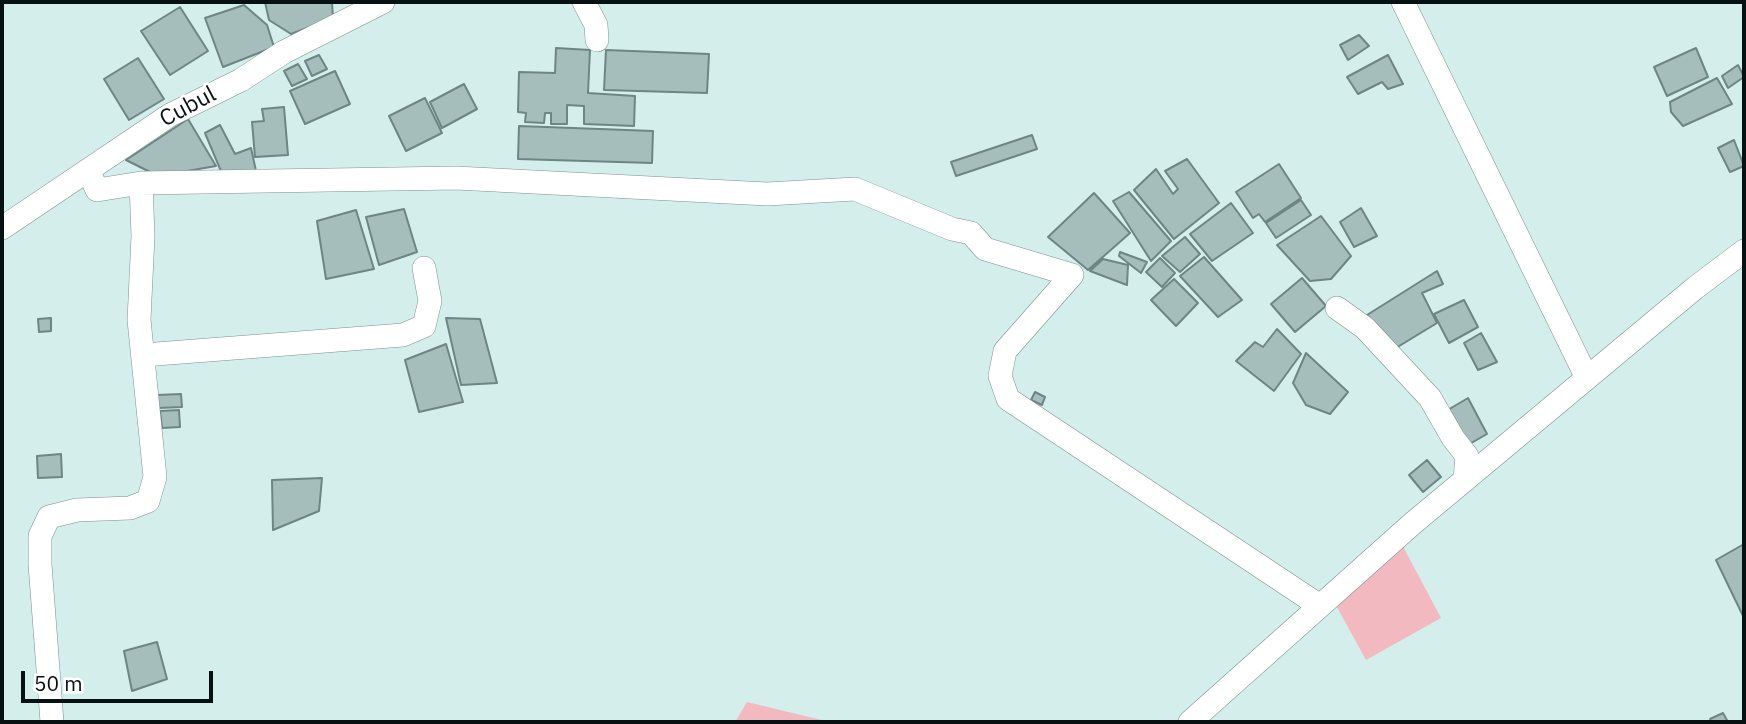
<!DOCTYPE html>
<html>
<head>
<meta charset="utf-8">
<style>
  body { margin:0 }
  #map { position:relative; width:1746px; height:724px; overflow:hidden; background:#d4eeec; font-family:"IBM Plex Sans",sans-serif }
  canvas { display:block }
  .frame { position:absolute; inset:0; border:4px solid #081111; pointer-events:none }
  .scale { position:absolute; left:21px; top:671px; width:192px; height:32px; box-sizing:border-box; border:4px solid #081111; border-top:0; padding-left:9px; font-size:21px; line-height:24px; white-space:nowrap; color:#081111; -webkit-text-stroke:5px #fff; paint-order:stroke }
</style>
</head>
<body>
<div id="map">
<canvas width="1746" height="724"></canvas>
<div class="frame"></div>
<div class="scale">50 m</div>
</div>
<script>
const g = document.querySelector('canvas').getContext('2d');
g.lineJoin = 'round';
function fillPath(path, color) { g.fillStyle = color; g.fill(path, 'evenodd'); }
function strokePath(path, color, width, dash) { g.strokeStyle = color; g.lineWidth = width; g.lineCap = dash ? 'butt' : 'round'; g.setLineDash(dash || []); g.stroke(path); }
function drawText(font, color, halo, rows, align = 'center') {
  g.font = font + ' "IBM Plex Sans",sans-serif'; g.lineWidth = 5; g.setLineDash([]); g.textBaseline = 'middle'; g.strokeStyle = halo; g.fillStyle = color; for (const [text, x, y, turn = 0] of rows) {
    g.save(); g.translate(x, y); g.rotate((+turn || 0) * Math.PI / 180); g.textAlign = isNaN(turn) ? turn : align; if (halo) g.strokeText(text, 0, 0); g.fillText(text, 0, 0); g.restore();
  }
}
const green = new Path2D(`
  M1399 539 1441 618 1366 660 1332 598Z
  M747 702 830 722H735Z`);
const building = new Path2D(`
  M265 2H332L333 18 291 34 269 20Z
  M244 5 267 25 274 47 223 67 205 18Z
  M180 7 208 51 170 75 141 31Z
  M1359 35 1369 46 1348 60 1340 45Z
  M556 48 590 50 588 93 635 96 634 126 584 124V106L567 105V124H551V113H545L544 123 525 122 526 113 518 112 519 72 555 73Z
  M1696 48 1708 77 1667 96 1654 67Z
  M606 50 709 54 707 93 604 90Z
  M319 55 327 69 312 76 305 61Z
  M1388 55 1403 84 1388 89 1382 82 1358 94 1347 77Z
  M138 58 164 99 129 120 104 79Z
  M298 64 307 79 292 86 284 71Z
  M1738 65 1744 77 1728 88 1722 76Z
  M335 71 350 104 305 124 290 91Z
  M1717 78 1732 104 1683 126 1671 112 1670 102Z
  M464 84 477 109 442 128 430 102Z
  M425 98 442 133 406 151 389 116Z
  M284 107 288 155 255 157 252 122 264 121 262 109Z
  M188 119 216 166 158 176 126 160Z
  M220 125 235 154 251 148 256 171 223 176 205 133Z
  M519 126 653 131 652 163 518 159Z
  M1032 135 1037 149 956 176 951 162Z
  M1734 140 1744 166 1730 172 1718 148Z
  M1187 159 1219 203 1174 239 1134 190 1156 169 1173 194 1178 189 1165 171Z
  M1279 164 1301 198 1265 222 1259 214 1253 218 1236 192Z
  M1129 192 1171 241 1151 261 1113 201Z
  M1094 193 1130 233 1088 270 1048 237Z
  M1301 200 1311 215 1276 238 1266 223Z
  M1231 203 1253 233 1212 261 1190 234Z
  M1361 208 1377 236 1354 247 1340 222Z
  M404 209 417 252 379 265 366 217Z
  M356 210 374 269 326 279 317 221Z
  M1321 216 1351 256 1331 279 1310 281 1277 245Z
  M1185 237 1200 254 1180 272 1162 256Z
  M1120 252 1147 262 1141 273 1119 256Z
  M1204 257 1242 300 1218 317 1180 276Z
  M1160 258 1175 273 1162 287 1146 272Z
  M1103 259 1128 265 1127 285 1090 271Z
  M1437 271 1443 284 1422 293 1437 323 1391 351 1367 315Z
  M1302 278 1326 306 1295 332 1271 304Z
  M1174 279 1198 303 1176 326 1151 300Z
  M1464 300 1478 327 1449 343 1434 314Z
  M51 318V331L39 332 38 319Z
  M446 318 480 319 497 383 461 385Z
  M1277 329 1301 354 1274 391 1236 361 1255 342 1263 347Z
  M1481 333 1497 362 1478 370 1464 343Z
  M446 344 463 402 419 412 405 360Z
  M1306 353 1348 392 1330 414 1306 405 1293 383Z
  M1035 392 1045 397 1042 405 1031 400Z
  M181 394 182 407 158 408 157 395Z
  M1468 398 1487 434 1466 446 1446 411Z
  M179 410 180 427 162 428 160 411Z
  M61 454 62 477 38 478 37 456Z
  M1427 460 1441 477 1423 492 1409 475Z
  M322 478 319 511 273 530 272 480Z
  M1744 544V618L1716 560Z
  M157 642 167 679 132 691 124 651Z
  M1723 713 1728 722H1712L1710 719Z`);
const street = new Path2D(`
  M584 2 596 25 597 40
  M1403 2 1587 378
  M141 183 456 178 767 194 855 189 952 229 971 233 985 249 1072 275 1005 351 1000 376 1008 399 1320 606
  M2 228 170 115 241 80 284 52 383 2
  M1337 308 1365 328 1430 398 1453 438 1467 456 1465 480
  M143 355 403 335 424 326 430 301 424 268
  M52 722 40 564V536L49 517 77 510 130 508 148 501 155 477 139 320 143 236 141 183 97 190 88 170
  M1190 722 1412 524 1695 288 1744 251`);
const streetNames = [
  ["Cubul",188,107,-28]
];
fillPath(green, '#f3b9c1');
fillPath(building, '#a5bebc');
strokePath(building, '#6d8583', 2);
strokePath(street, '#7a9290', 24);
strokePath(street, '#fff', 23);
drawText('23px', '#081111', '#fff', streetNames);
</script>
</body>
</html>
